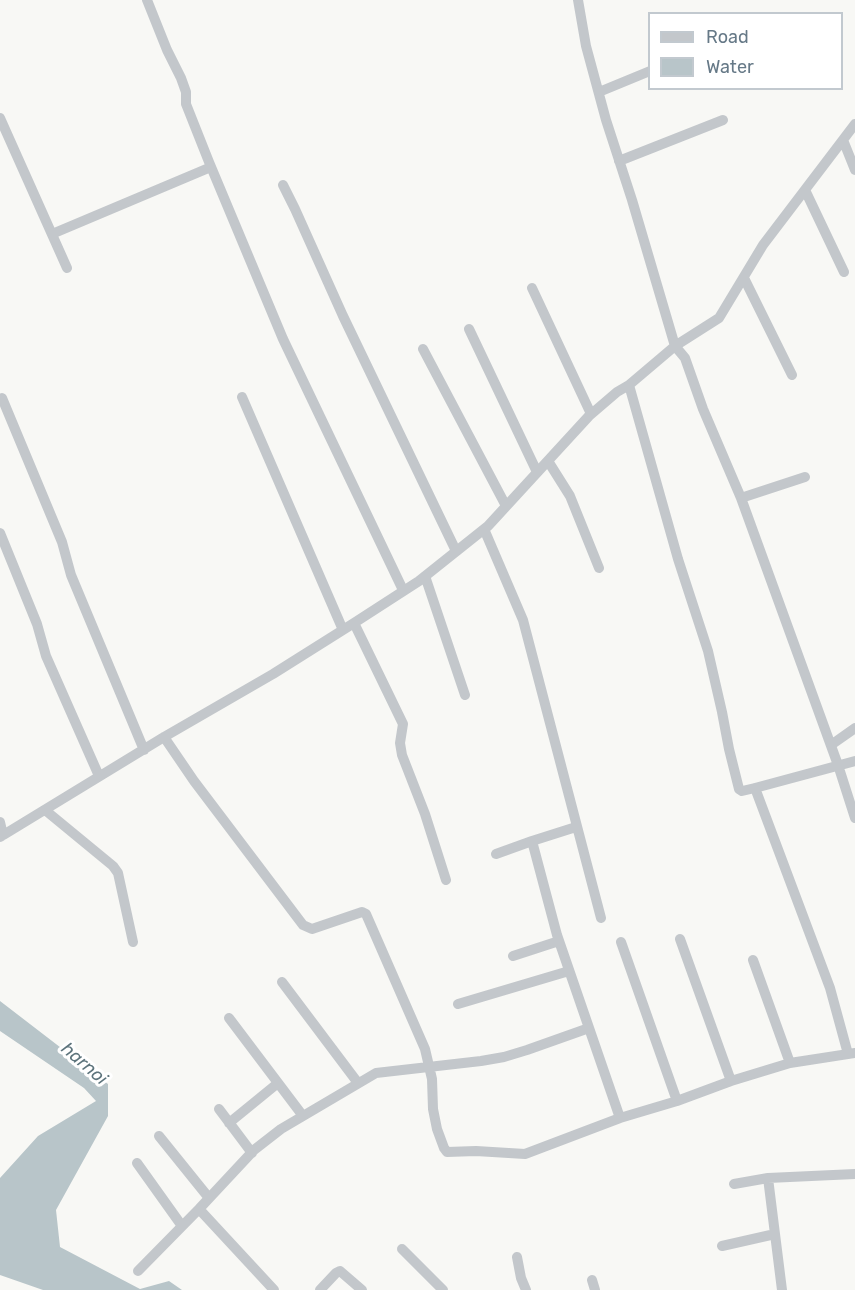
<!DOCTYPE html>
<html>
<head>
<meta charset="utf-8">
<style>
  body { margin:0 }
  #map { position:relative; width:855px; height:1290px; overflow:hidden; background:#f8f8f5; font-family:Rubik,sans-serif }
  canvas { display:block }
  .legend { position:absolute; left:648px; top:12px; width:195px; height:78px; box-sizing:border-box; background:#fff; border:2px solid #c2c9cf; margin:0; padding:8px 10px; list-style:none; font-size:18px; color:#667987 }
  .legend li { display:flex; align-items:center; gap:12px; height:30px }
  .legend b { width:30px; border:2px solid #c2c9cf }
</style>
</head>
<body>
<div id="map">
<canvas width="855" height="1290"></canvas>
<ul class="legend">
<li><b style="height:8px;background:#c3c7cb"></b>Road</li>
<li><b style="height:16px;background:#b8c5c9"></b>Water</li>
</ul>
</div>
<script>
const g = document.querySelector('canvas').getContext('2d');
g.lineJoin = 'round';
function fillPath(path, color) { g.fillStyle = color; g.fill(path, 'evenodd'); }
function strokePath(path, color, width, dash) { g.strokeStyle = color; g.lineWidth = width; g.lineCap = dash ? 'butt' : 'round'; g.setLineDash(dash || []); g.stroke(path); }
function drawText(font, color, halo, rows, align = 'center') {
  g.font = font + ' Rubik,sans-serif'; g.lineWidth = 6; g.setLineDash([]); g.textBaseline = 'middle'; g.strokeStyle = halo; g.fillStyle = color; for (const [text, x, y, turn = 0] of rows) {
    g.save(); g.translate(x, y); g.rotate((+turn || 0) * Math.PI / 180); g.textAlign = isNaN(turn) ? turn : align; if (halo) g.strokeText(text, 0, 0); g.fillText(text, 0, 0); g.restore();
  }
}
const water = new Path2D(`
  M0 1001 108 1084V1116L56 1210 60 1247 140 1289 169 1281 182 1290H43L0 1275V1178L38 1136 96 1101 84 1088 0 1031Z`);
const minor = new Path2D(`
  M147 0 167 50 181 78 186 92V104L209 162 283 339 403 590
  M578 0 586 46 606 120 632 200 675 346 685 358 703 409 741 498 838 765 855 818
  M599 92 650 71
  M0 118 67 268
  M843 140 855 170
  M619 161 723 120
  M283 185 295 209 343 316 456 551
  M805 190 844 272
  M52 234 211 167
  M744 278 792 375
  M532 288 591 414
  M469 329 537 472
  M423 349 506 506
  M629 385 678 559 708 651 722 712 729 749 739 789 742 791 755 788 855 761
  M242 397 343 630
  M2 398 62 542 71 575 144 750
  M548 461 570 496 599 568
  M741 498 805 477
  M484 529 523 620 601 918
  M0 533 37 624 46 656 99 776
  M425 576 465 695
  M354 623 403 724 400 743 402 755 425 814 446 880
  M164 737 194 781 303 925 312 929 362 912 366 914 425 1049 432 1079 433 1109 437 1129 444 1148 447 1152 476 1151 525 1154 620 1118 677 1101 731 1081 790 1063
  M831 745 855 728
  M755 788 830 988 848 1054
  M45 810 113 866 118 873 133 942
  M0 822 3 835
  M0 837 164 737 273 674 354 623 419 581 488 526 589 416 617 392 629 385 675 346 719 318 763 245 855 124
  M532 841 557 935 620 1118
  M496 854 532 841 576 827
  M680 939 731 1081
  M621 942 677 1101
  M513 956 559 941
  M753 960 790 1063 855 1053
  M282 982 358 1083
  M458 1004 569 971
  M229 1018 303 1116
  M219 1109 252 1153
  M229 1123 278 1083
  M159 1136 209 1198
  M137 1163 182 1226
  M768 1178 782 1290
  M734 1184 768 1178 855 1174
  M199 1209 274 1290
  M722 1246 775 1234
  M402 1249 443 1290
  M517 1257 521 1278 526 1290
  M138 1271 199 1209 254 1150 281 1129 376 1073 481 1061 504 1057 527 1050 589 1028
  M592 1280 595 1290
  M320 1290 336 1273 340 1271 362 1290`);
const waterNames = [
  ["harnoi",84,1064,41]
];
fillPath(water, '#b8c5c9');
strokePath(minor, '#c3c7cb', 10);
drawText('italic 18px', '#5d747c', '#fff', waterNames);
</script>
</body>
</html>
